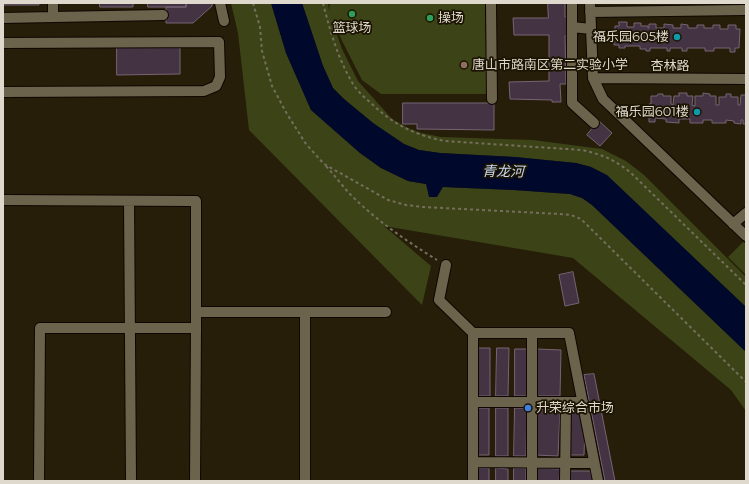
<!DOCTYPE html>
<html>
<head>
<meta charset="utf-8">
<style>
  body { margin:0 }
  #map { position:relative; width:749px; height:484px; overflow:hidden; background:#261e09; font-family:Montserrat,sans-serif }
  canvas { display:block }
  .frame { position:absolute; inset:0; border:4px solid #ded9cc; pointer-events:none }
</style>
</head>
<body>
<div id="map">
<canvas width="749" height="484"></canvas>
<div class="frame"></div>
</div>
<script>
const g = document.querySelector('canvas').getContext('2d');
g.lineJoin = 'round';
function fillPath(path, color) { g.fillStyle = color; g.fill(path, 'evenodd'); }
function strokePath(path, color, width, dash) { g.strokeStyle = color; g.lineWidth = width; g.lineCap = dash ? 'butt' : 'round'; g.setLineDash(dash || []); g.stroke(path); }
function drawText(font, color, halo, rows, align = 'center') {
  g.font = font + ' Montserrat,"Noto Sans SC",sans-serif'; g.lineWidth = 3.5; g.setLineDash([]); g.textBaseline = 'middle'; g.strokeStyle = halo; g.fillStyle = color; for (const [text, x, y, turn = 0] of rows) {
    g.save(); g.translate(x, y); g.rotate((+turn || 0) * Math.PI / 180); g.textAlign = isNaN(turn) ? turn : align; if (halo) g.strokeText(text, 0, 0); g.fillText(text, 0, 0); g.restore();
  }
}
const green = new Path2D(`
  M231 3H271L286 53 311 110 360 153 381 168 408 181 443 187 514 190 570 194 582 198 592 205 746 352V411L731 390 573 258 384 226 431 266 422 305 249 130 238 33Z
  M302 3H328L329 11 330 3H485L487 94H381L362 80 333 23 342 49 358 81 392 119 408 128 421 133 441 137 533 140 602 149 626 161 644 175 746 277V307L607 176 591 167 576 163 515 157 440 153 419 150 404 144 373 123 344 99 333 88 323 66Z
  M743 242 746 244V275L728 257Z`);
const water = new Path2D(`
  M271 3H302L323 66 333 88 344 99 373 123 404 144 419 150 440 153 515 157 576 163 591 167 607 175 746 307V352L592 205 582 198 570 194 514 190 443 187 437 197H429L426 184 408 181 381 168 360 153 311 110 286 53Z`);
const building = new Path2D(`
  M3 3H39V5H3Z
  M100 3H133V7H100Z
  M148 3H186V7H148Z
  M186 3H212V6L193 23H166V7H186Z
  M548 3H565V17H567L568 36H565L566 84H560L561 102H552V100L510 99 509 82 549 81V35H514L513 18H548Z
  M619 22H627V27H634V23H641V26H648V28H649V24H656V28H664V24L673 25V28H681V24L688 25V28H697V25H704V28H713V25H720V29H728V25H736V29H740L739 48H735V52H730V48H714V51H705V48H687V51H682V48H670V51H667V48H650V51H646V49H640V46H625V48H619V45H614L615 26H619Z
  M117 44H180V74L117 75Z
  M679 93H687V96H693L692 105 695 106V96H703V93L710 94V96H716V105H719V97H726V94H731V97H738V105H740L741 95H746V124H743V120H741V124L734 123V121L726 120V123H712V120H703V123H690V119H679V123L666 122V119L655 118V122H649V104H651V96H657L658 94H663V96H671V104L673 105 674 96H679Z
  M403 103H494V130L417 129V124H403Z
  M599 121 612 133 600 146 587 135Z
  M573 272 579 303 565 306 559 275Z
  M478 348H490V396H477Z
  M497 348H509L508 396H496Z
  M515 349H527V396H515Z
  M537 349 561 350 560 396H537Z
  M594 374 615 481H605L584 375Z
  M477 408H489V455H477Z
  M496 408H508V456H496Z
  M515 408H527L526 456H514Z
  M536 409 560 410 558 456 535 455Z
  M570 409H579L585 428 584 455H569Z
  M477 468H489V481H477Z
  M496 468 508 469V481H496Z
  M514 468H526V481H514Z
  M536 468 560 469 559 481H536Z
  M571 471H590L593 481H571Z`);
const path = new Path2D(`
  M253 3 260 27 262 51 272 86 287 114 306 144 324 164 388 200 406 205 423 207 560 214 571 215 581 219 746 382
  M323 3C330 31 338 59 353 84 358 92 365 98 372 104 394 125 415 135 445 141L582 150C603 155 613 159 630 172L746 285
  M326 166C334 175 341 184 348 192 374 219 405 240 437 260`);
const minor = new Path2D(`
  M220 3 224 21
  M491 3 492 99
  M572 3V27L591 29
  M590 3 593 78 603 99 746 236
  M590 12 746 10
  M53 17 163 15
  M3 18 53 17V3
  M572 27V103L594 123
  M3 43 219 42 220 77 216 86 204 91 3 92
  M593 78 746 79
  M3 200 196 201V328
  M129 201 131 481
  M733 224 746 213
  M446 265 439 300 473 333H569L598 481
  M196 312H386
  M305 312V481
  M473 333V481
  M473 402H583
  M473 462 594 463
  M39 481 40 328H196L195 481
  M532 481V334
  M565 481 566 402`);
const markers = [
  [352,14,4,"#2e9e5b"],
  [430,18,4,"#2e9e5b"],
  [677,37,4,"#0f9aa8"],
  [464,65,4,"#8d6e63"],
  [697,112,4,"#0f9aa8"],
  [528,408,4,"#3f7fe0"]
];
const poiNames = [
  ["操场",438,18],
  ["篮球场",352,28,"center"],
  ["福乐园605楼",669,37,"right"],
  ["唐山市路南区第二实验小学",472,65],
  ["福乐园601楼",689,112,"right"],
  ["升荣综合市场",536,408]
];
const streetNames = [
  ["杏林路",670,66]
];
const waterNames = [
  ["青龙河",503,172,1]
];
fillPath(green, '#3c4417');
fillPath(water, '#00092c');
fillPath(building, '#433343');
strokePath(building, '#766475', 1);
strokePath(minor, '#0f0700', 12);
strokePath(path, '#756e5d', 2, [3, 3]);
strokePath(minor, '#6c634d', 10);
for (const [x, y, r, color] of markers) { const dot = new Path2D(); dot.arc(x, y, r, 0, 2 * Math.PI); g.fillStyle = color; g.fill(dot); strokePath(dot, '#1c1402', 1.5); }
drawText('13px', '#ded9cc', '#1c1402', poiNames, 'left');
drawText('13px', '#ded9cc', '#1c1402', streetNames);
drawText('italic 14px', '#c8daf5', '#1c1402', waterNames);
</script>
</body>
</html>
